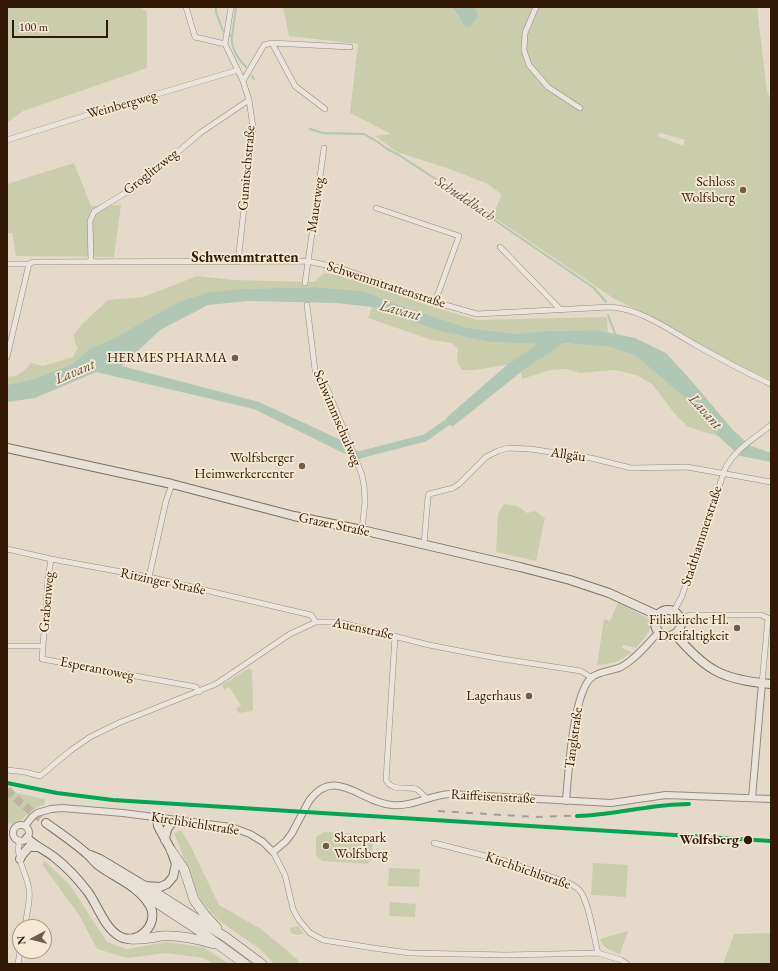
<!DOCTYPE html>
<html>
<head>
<meta charset="utf-8">
<style>
  body { margin:0 }
  #map { position:relative; width:778px; height:971px; overflow:hidden; background:#e5dac9; font-family:"EB Garamond",serif }
  canvas { display:block }
  .frame { position:absolute; inset:0; border:8px solid #321905; pointer-events:none }
  .north { position:absolute; left:12px; top:919px; width:40px; height:40px; box-sizing:border-box; background:#f6e9d4; border:1px solid #a89681; border-radius:50%; rotate:263deg; font-size:11px; font-weight:700; line-height:16px; text-align:center; color:#321905 }
  .north::after { content:''; display:block; margin:auto; width:14px; height:18px; background:#715d4a; clip-path:polygon(50% 0,100% 100%,50% 72%,0 100%) }
  .scale { position:absolute; left:12px; top:20px; width:96px; height:18px; box-sizing:border-box; border:2px solid #321905; border-top:0; padding-left:5px; font-size:12px; line-height:14px; white-space:nowrap; color:#321905; -webkit-text-stroke:3px #f6e9d4; paint-order:stroke }
</style>
</head>
<body>
<div id="map">
<canvas width="778" height="971"></canvas>
<div class="frame"></div>
<div class="north">N</div>
<div class="scale">100 m</div>
</div>
<script>
const g = document.querySelector('canvas').getContext('2d');
g.lineJoin = 'round';
function fillPath(path, color) { g.fillStyle = color; g.fill(path, 'evenodd'); }
function strokePath(path, color, width, dash) { g.strokeStyle = color; g.lineWidth = width; g.lineCap = dash ? 'butt' : 'round'; g.setLineDash(dash || []); g.stroke(path); }
function drawText(font, color, halo, rows, align = 'center') {
  g.font = font + ' "EB Garamond",serif'; g.lineWidth = 3.5; g.setLineDash([]); g.textBaseline = 'middle'; g.strokeStyle = halo; g.fillStyle = color; for (const [text, x, y, turn = 0] of rows) {
    g.save(); g.translate(x, y); g.rotate((+turn || 0) * Math.PI / 180); g.textAlign = isNaN(turn) ? turn : align; if (halo) g.strokeText(text, 0, 0); g.fillText(text, 0, 0); g.restore();
  }
}
const green = new Path2D(`
  M7 7H140L147 12V68L23 111 7 123Z
  M283 7H452L459 18 478 16 476 7H757L767 92 771 99V380L724 359 669 327 613 298 492 216 502 195 488 184 450 169 397 152 375 136 391 134 350 113 358 44 289 36ZM660 133 685 140 683 146 658 136Z
  M74 163 91 206 121 205 114 257 16 256 12 233H7V184Z
  M324 273 345 276 427 305 477 320 607 317 608 332 596 330 545 331 516 334 468 328 407 308 363 291 315 287 240 289 90 348 72 364 37 378 7 385V376C17 379 25 370 31 363L43 366 73 357 78 347 75 343 74 335 82 324 108 300 143 297 197 276 234 280 314 282Z
  M372 307 439 331 488 342 538 344 507 365 474 370H462L457 361 458 349 452 343 432 340 368 318Z
  M564 343 610 347 636 356 685 398 718 436 688 427 675 414 652 384 636 375 615 370 580 373 567 369 550 370 522 379 521 372Z
  M504 504 517 506 527 513 536 511 545 518 536 561 496 552 498 514Z
  M618 602 649 619C655 630 642 640 636 648L623 645 622 648 632 652C619 662 613 664 597 665L604 619 610 621Z
  M250 669 252 671 253 709 252 711 239 713 236 709 241 705 229 687 224 690 222 685 246 670Z
  M12 792 45 799V804L32 810 19 822 10 824 7 822V795Z
  M181 830 190 845 219 905 261 929 297 959 299 964H274L260 949 218 920 201 901 174 833Z
  M324 832 368 834 373 839 372 860 367 864 322 861 316 855V837Z
  M45 861 70 885 107 942 127 949 167 942 203 947 229 964H213L203 958 166 953 128 958 97 949 79 915 42 864Z
  M593 863 628 865 626 897 591 895Z
  M389 868 420 869 419 887 388 886Z
  M390 902 416 904 415 917 389 916Z
  M298 926 304 934 297 935 291 933 290 928Z
  M628 931 620 954C612 951 603 949 600 939Z
  M771 933V964H723L734 934Z`);
const water = new Path2D(`
  M452 7H476L478 16 471 26 466 27Z
  M315 287 363 291 407 308 468 328 516 334 545 331 596 330 635 338 666 353 689 378 733 430 751 446 771 453V462L740 456 718 436 685 398 636 356 610 347 564 343 521 372 452 427 446 418 507 365 537 344 488 342 439 331 372 307 336 303 248 301 208 305 160 330 122 366 259 402 343 441 339 451 254 409 96 372 35 398 7 402V385L37 378 72 364 90 348 113 339 179 302 206 293 240 289Z`);
const stream = new Path2D(`
  M216 7V12L223 31
  M229 35 232 37C231 49 237 58 246 67
  M232 37 236 7
  M252 76 254 79
  M310 129 323 133 364 134 378 142 387 149 399 155 451 189 506 228 594 288 606 302
  M608 315 616 336`);
const canal = new Path2D(`
  M332 443 343 449 359 455 425 438 455 417`);
const primaryTunnel = new Path2D(`
  M7 790 21 803 46 823`);
const minor = new Path2D(`
  M186 7 195 37 225 44
  M231 7 225 44 243 81 249 100 253 127 238 262
  M536 7 525 33 524 50 529 65 548 87 580 108
  M272 43 350 47
  M243 81 264 45 272 43 295 86 325 109
  M7 140 84 116 238 70
  M376 208 459 236 435 302
  M500 247 561 310
  M91 262 90 221 94 212 130 190 156 171 200 133 249 100
  M7 264H29
  M305 283 324 148
  M307 305 315 370 317 375 327 388 331 398 362 475 364 486 365 502 362 530
  M7 357 29 264 33 262 307 261 340 268 435 302 477 314 610 307C641 309 668 329 694 344 719 358 744 372 771 384
  M424 544 428 497 429 494 453 488 459 484 486 457 498 451 508 448 530 449 591 458 631 468 687 467 771 482
  M7 549 51 559 149 577 311 615 316 622
  M149 577 166 501 172 484
  M674 611 682 596 725 469C735 449 754 439 771 425
  M680 618 691 615H761L768 618 762 683
  M395 636 386 780C392 792 406 786 416 789 420 791 423 795 426 798
  M7 646H43L42 659 196 687 199 692
  M43 646 48 579 51 559
  M7 770 25 772 40 776 70 751 90 737 121 722 216 684 290 634 316 622H338L429 645 496 658 581 671 592 678
  M20 840C14 856 27 874 29 889 31 901 26 915 25 927
  M434 843 505 861 569 883C573 886 577 887 580 891 589 902 594 938 598 953
  M273 852 285 875 293 909 299 920 310 933 323 940 373 948 410 953 506 955 598 953 621 960 627 964
  M18 964 20 951`);
const tertiary = new Path2D(`
  M752 798 762 683
  M309 801C335 765 361 803 392 805 412 807 430 795 450 794L611 803 666 795 771 799
  M566 801C568 776 573 691 592 677 600 671 612 671 621 667 636 659 647 644 659 632
  M13 833a8 8 0 1 1 16 0a8 8 0 1 1-16 0Z
  M25 826 32 817 37 813 51 809 62 808 123 813 231 827 250 834 263 842 273 852 286 841 292 833`);
const primary = new Path2D(`
  M7 448 172 484 294 516 362 530 520 567 570 580 609 593 657 615
  M655 623a13 13 0 1 1 26 0a13 13 0 1 1-26 0Z
  M675 634C706 671 723 680 771 684
  M27 838C35 846 45 850 54 857 67 867 78 879 88 892 98 906 104 927 119 936 137 947 160 924 150 906 139 886 115 878 98 865 94 862 91 857 87 854 75 843 60 833 46 823
  M165 840C166 831 168 824 176 820
  M90 855 100 859 145 886 160 887 167 884 173 877 176 864 171 850 158 826 157 818
  M20 859 22 855 29 847H38`);
const motorway = new Path2D(`
  M171 850 184 869 194 900 205 915 217 928
  M145 886 227 938 262 964
  M137 890 204 934 245 964
  M130 939C141 940 151 938 161 936 179 935 197 939 214 944`);
const rail = new Path2D(`
  M7 783 57 793 113 800 750 840
  M438 811 535 817 594 815 657 805 689 804`);
const tertiaryBridge = new Path2D(`
  M292 833 309 801`);
const rail1 = new Path2D(`
  M7 783 57 793 113 800 771 841
  M577 816C615 815 651 804 689 804`);
const markers = [
  [743,190,4,"#715d4a"],
  [235,358,4,"#715d4a"],
  [302,466,4,"#715d4a"],
  [737,628,4,"#715d4a"],
  [529,696,4,"#715d4a"],
  [748,840,5,"#321905"],
  [326,846,4,"#715d4a"]
];
const streetNames = [
  ["Weinbergweg",122,105,-16],
  ["Gumitschstraße",247,168,-85],
  ["Groglitzweg",151,172,-38],
  ["Mauerweg",316,205,-82],
  ["Schwemmtrattenstraße",386,285,18],
  ["Schwimmschulweg",337,418,67],
  ["Allgäu",568,455,8],
  ["Grazer Straße",334,525,12],
  ["Stadthammerstraße",702,536,-72],
  ["Ritzinger Straße",163,582,12],
  ["Grabenweg",47,602,-85],
  ["Auenstraße",363,629,12],
  ["Esperantoweg",97,669,11],
  ["Tanglstraße",574,738,-82],
  ["Raiffeisenstraße",493,797,3],
  ["Kirchbichlstraße",195,824,9],
  ["Kirchbichlstraße",528,871,19]
];
const poiNames = [
  ["Schloss",735,182],
  ["Wolfsberg",735,198],
  ["HERMES PHARMA",227,358],
  ["Wolfsberger",294,458],
  ["Heimwerkercenter",294,474],
  ["Filialkirche Hl.",729,620],
  ["Dreifaltigkeit",729,636],
  ["Lagerhaus",521,696],
  ["Skatepark",334,838,"left"],
  ["Wolfsberg",334,854,"left"]
];
const stopNames = [
  ["Wolfsberg",739,840]
];
const waterNames = [
  ["Schudelbach",465,199,34],
  ["Lavant",400,311,15],
  ["Lavant",75,372,-23],
  ["Lavant",705,412,48]
];
const neighbourhoodNames = [
  ["Schwemmtratten",245,258]
];
fillPath(green, '#cacdac');
fillPath(water, '#b2c6b5');
strokePath(stream, '#b2c6b5', 2);
strokePath(canal, '#b2c6b5', 7);
strokePath(primaryTunnel, '#c1b3a2', 8, [8, 4]);
strokePath(minor, '#958b7f', 6);
strokePath(tertiary, '#958b7f', 8);
strokePath(primary, '#7a7165', 10);
strokePath(motorway, '#7a7165', 10);
strokePath(minor, '#eae4dc', 5);
strokePath(tertiary, '#eae4dc', 6);
strokePath(primary, '#e7e0d6', 8);
strokePath(motorway, '#e7e0d6', 9);
strokePath(rail, '#a69f97', 2, [7, 7]);
strokePath(tertiaryBridge, '#958b7f', 8, []);
strokePath(tertiaryBridge, '#eae4dc', 6);
strokePath(rail1, '#00a651', 4);
for (const [x, y, r, color] of markers) { const dot = new Path2D(); dot.arc(x, y, r, 0, 2 * Math.PI); g.fillStyle = color; g.fill(dot); strokePath(dot, '#f6e9d4', 1.5); }
drawText('14px', '#321905', '#f6e9d4', streetNames);
drawText('14px', '#321905', '#f6e9d4', poiNames, 'right');
drawText('bold 14px', '#321905', '#f6e9d4', stopNames, 'right');
drawText('italic 15px', '#57523f', '#f6e9d4', waterNames);
drawText('bold 15px', '#321905', '#f6e9d4', neighbourhoodNames);
</script>
</body>
</html>
